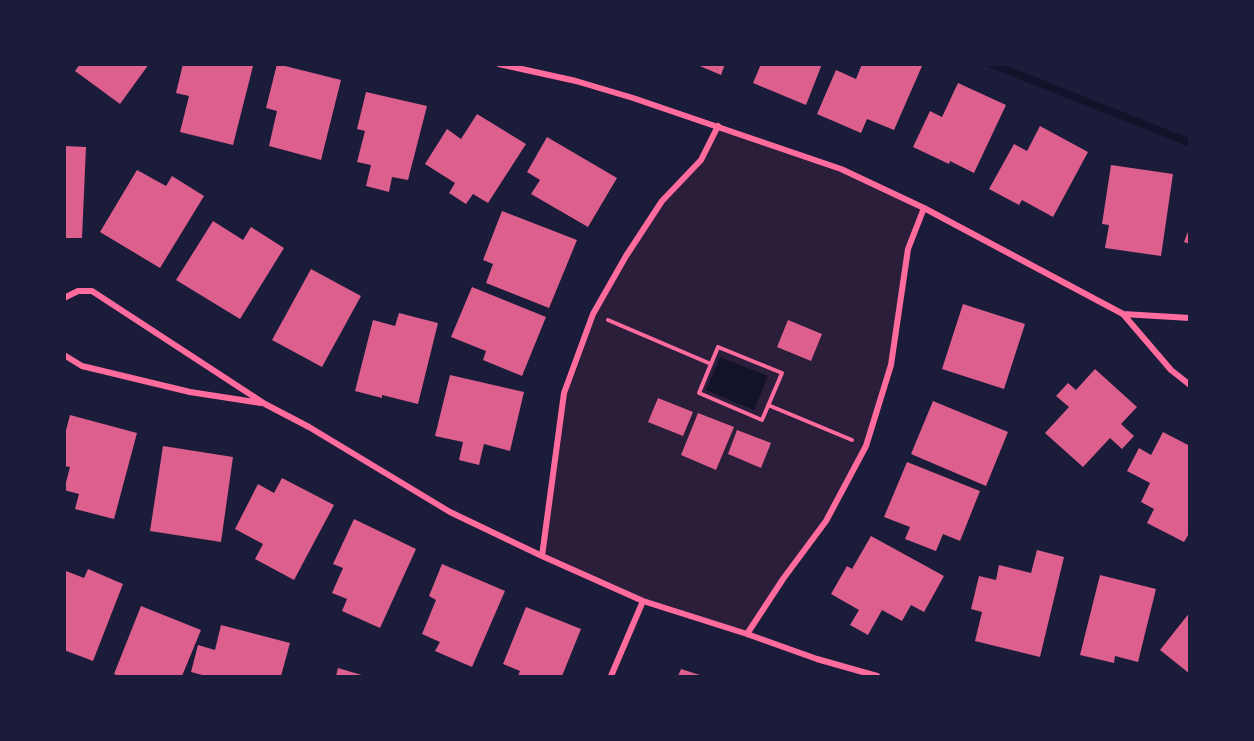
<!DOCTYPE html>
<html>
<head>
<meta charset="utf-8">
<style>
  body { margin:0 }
  #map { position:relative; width:1254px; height:741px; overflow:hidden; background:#1b1b3a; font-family:Raleway,sans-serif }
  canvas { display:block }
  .frame { position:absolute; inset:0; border:66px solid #1b1b3a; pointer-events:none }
</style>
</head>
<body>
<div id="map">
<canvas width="1254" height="741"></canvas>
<div class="frame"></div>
</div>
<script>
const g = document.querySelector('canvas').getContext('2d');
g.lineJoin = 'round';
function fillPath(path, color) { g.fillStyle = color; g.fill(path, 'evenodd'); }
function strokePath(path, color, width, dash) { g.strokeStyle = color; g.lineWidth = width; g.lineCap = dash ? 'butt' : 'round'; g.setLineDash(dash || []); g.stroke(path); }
const green = new Path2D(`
  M718 126 841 169 924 208 908 249 891 365 877 416 845 488 747 634 643 600 542 556 564 393 593 314 662 201 701 160Z`);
const water = new Path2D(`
  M720 357 768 376 754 410 706 390Z`);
const stream = new Path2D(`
  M992 64 1190 143`);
const building = new Path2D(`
  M80 64H149L120 104 75 71Z
  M183 64 253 66 233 145 180 132 189 96 176 93Z
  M277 64 341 80 321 160 269 146 277 111 266 108Z
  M695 64H725L721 75Z
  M761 64H822L806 105 753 83Z
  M862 64 922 66 894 130 867 119 861 133 817 114 836 70 856 79Z
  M958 83 1006 105 974 173 950 161 949 164 913 147 930 111 942 117Z
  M366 92 427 106 408 180 392 177 389 192 366 186 371 165 357 162 365 131 357 129Z
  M477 114 526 144 488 203 473 194 466 204 449 193 455 183 425 164 447 129 461 139Z
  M1040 126 1088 152 1053 217 1022 200 1019 205 989 189 1014 144 1027 151Z
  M547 137 617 178 588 227 531 194 540 180 527 172Z
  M64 146 86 147 82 238H64Z
  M1111 165 1173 174 1161 256 1105 248 1109 225 1102 224Z
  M137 170 166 186 172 176 204 196 160 268 100 232Z
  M502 211 577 240 549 308 486 283 493 264 483 260Z
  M213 221 243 240 251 227 284 248 240 319 176 280Z
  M1189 229H1190V244L1184 242Z
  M311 269 361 296 322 367 272 340Z
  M472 287 546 317 522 376 483 360 486 351 451 337Z
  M963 304 1025 324 1004 389 942 369Z
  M399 313 438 323 418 404 382 395V398L355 391 373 320 395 326Z
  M788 320 822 334 811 361 777 347Z
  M1095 369 1137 407 1121 424 1134 436 1122 449 1110 438 1083 467 1045 433 1069 407 1056 396 1068 383 1076 390Z
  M450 375 524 392 510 451 484 444 479 465 459 460 463 442 435 436Z
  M658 398 693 412 683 436 648 422Z
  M933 401 1008 432 986 486 911 454Z
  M698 413 734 427 716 470 681 455Z
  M70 415 137 433 114 519 75 509 79 494 64 490 70 467 64 466V438Z
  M737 430 771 443 761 468 728 454Z
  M1163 432 1190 446V532L1184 542 1147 523 1154 509 1141 502 1150 483 1127 471 1139 448 1151 455Z
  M163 446 233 457 221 542 150 531Z
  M907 462 980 491 960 541 943 534 936 551 905 539 910 527 884 517Z
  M282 478 334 505 294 580 255 559 263 544 235 529 258 484 274 493Z
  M354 519 416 549 380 628 342 611 347 599 332 593 343 568 333 564Z
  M871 536 944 576 924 612 911 605 902 621 882 610 868 635 850 625 859 610 831 594 847 566 852 569Z
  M1037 550 1064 557 1040 657 975 641 982 612 971 609 979 576 996 580 999 565 1031 573Z
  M442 564 505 591 472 667 435 651 440 642 422 634 436 600 429 596Z
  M88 569 123 584 93 661 64 650V575L66 571 84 578Z
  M1100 575 1156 589 1138 662 1115 656 1114 663 1080 655Z
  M141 606 201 630 182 676H119L114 674Z
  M526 607 581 629 562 676H518L520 671 503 664Z
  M1190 612V674L1160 650Z
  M221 625 290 643 281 676H206L191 672 198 645 215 650Z
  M338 668 365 676H336Z
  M681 669 703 676H678Z`);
const path = new Path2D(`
  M608 320 711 364
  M718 347 782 373 762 420 699 393Z
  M768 405 852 440`);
const minor = new Path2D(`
  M499 64 576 81 633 98 841 169 924 208 1123 314 1171 370 1190 385
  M64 298 78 291H92L265 404 309 427 450 512 542 556 643 601 747 634 817 659 877 676
  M1123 314 1190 318
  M64 355 82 366 190 392 261 403
  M542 556 564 393 593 314 626 256 662 201 701 160 718 126
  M747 634 783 579 826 521 866 446 891 365 908 249 924 208
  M611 676 643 601`);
fillPath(green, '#2a1e3b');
fillPath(water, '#12122b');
strokePath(stream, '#12122b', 8);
fillPath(building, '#dd5f8e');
strokePath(path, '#ff6b9d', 4);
strokePath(minor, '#ff6b9d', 6);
</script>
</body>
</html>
